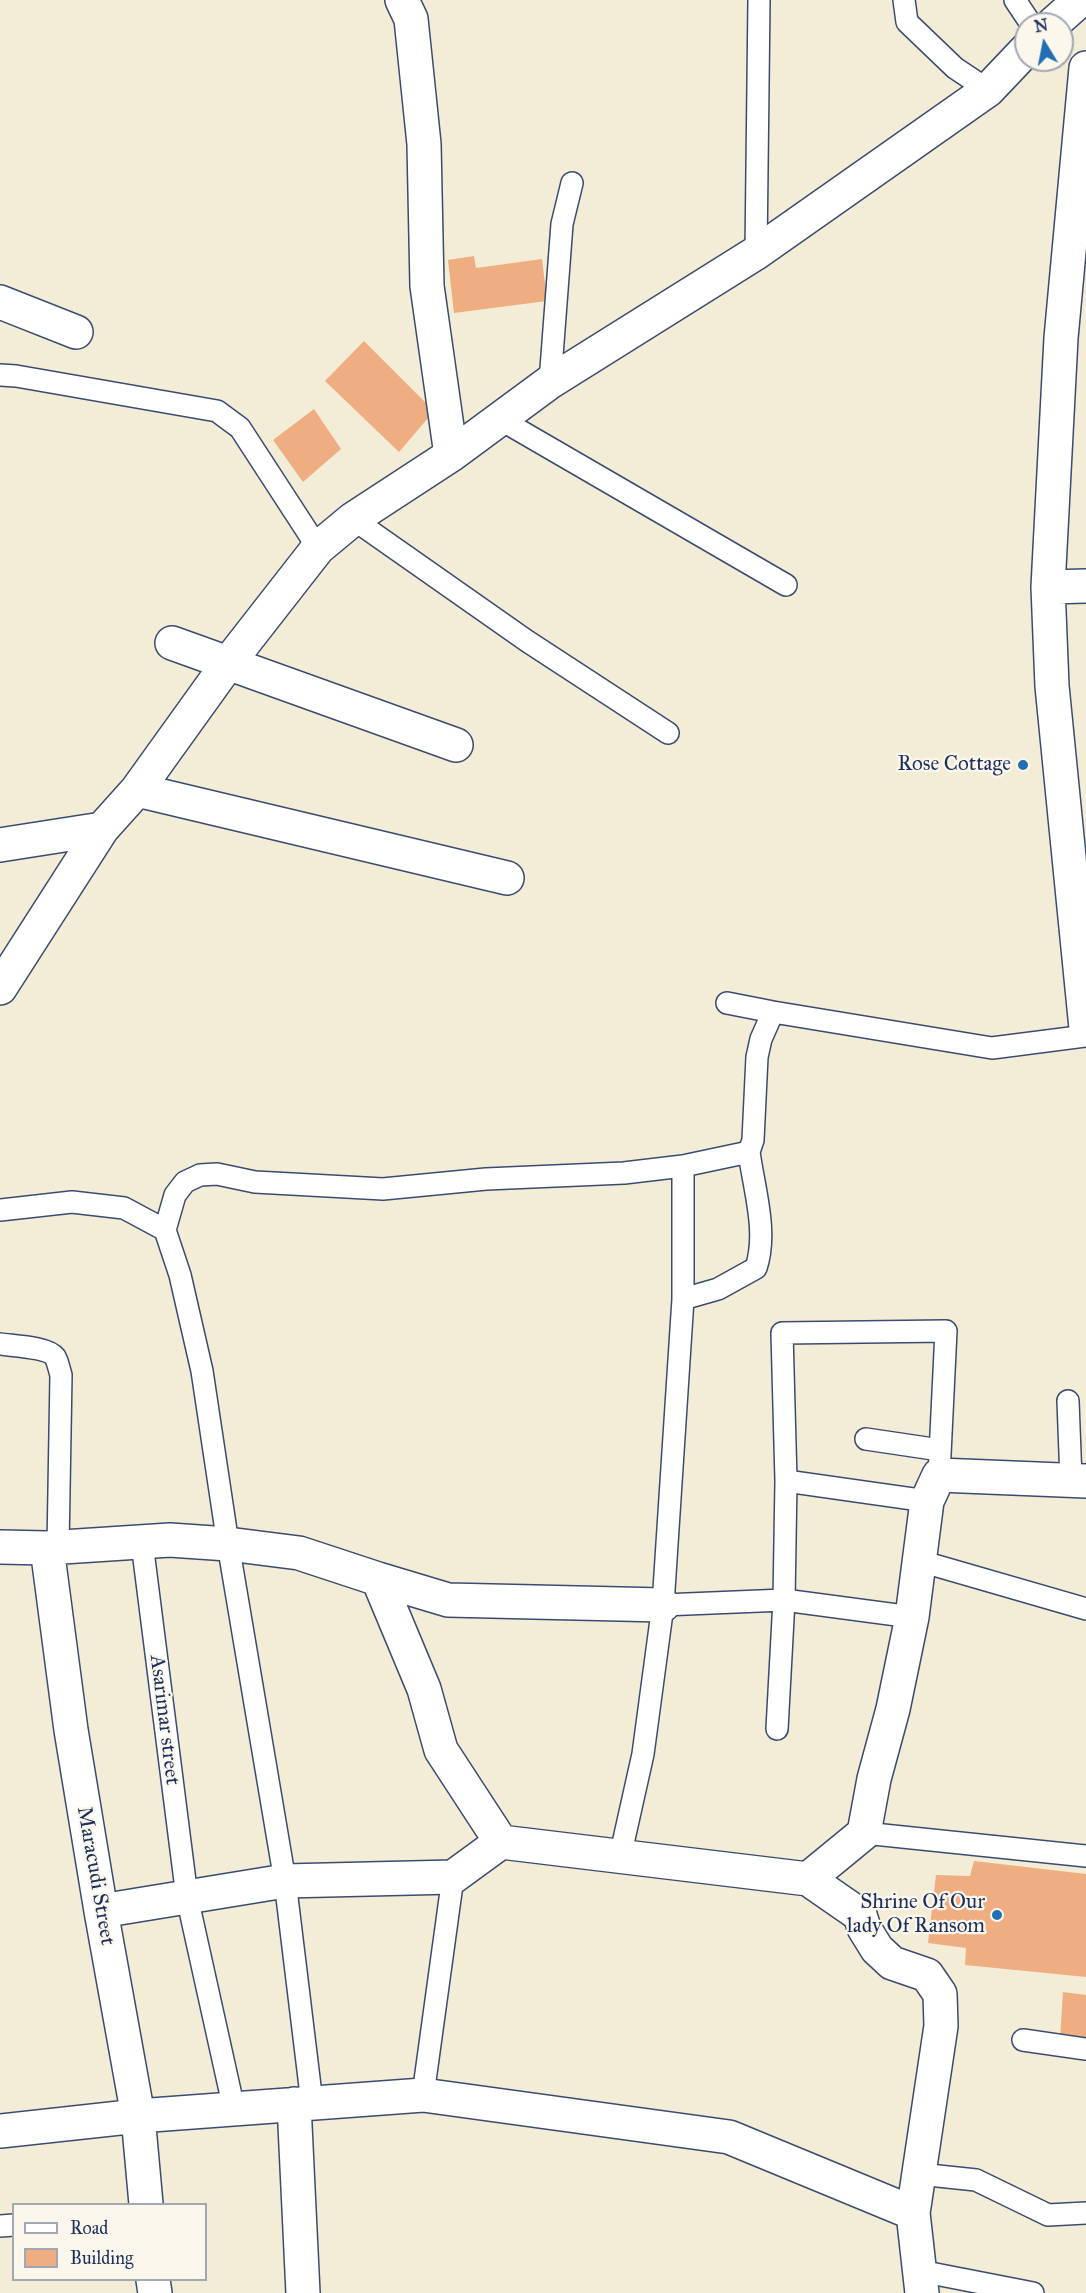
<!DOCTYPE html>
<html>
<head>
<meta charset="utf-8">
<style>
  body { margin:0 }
  #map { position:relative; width:1086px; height:2293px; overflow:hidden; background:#f3ecd6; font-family:"IM FELL Great Primer",serif }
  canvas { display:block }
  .legend { position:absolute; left:12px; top:2203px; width:195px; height:78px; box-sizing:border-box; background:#fbf7ec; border:2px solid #a1a7b3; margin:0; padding:8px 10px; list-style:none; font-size:18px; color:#1b2f5e }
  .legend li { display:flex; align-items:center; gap:12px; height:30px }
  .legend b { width:30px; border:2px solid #a1a7b3 }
  .north { position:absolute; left:1014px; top:12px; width:60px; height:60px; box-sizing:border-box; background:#fbf7ec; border:2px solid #a1a7b3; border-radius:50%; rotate:350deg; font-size:16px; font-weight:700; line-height:24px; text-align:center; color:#1b2f5e }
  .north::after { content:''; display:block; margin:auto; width:21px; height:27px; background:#1f6fb2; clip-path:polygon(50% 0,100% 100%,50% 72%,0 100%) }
</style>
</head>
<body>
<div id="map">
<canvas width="1086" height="2293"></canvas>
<ul class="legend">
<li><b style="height:8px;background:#fff"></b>Road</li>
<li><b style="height:16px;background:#efae81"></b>Building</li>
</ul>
<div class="north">N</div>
</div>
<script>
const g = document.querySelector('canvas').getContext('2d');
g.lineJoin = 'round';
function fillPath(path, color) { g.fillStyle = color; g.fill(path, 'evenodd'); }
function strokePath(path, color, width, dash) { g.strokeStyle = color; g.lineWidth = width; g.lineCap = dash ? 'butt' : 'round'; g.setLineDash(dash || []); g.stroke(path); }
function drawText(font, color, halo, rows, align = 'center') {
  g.font = font + ' "IM FELL Great Primer",serif'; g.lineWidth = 4.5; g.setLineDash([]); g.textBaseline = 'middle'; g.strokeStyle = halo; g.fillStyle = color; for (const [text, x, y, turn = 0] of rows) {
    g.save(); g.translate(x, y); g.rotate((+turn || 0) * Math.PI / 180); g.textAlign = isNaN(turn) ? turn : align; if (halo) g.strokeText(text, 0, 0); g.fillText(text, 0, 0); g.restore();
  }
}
const building = new Path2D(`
  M474 256 476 268 542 259 547 301 454 313 448 260Z
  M364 341 434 411 399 452 325 381Z
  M314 409 341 449 303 482 273 440Z
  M974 1861 1086 1874V1977L965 1965 966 1948 928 1943 936 1875 970 1876Z
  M1063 1992 1086 1995V2042L1060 2039Z`);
const lane = new Path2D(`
  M904 0 907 22 955 68 988 90
  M1015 0 1031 24
  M756 253 759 0
  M0 375 16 376 217 411 240 428 318 548
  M550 382 562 224 572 183
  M498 418 786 585
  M353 519 527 641 668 733
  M727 1003 773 1012 992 1048 1086 1036
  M683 1166 749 1152 753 1140 757 1057 761 1039 773 1012
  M0 1210 72 1202 124 1208 165 1230 175 1195 185 1182 200 1175 217 1174 255 1182 383 1189 486 1179 624 1173 683 1166V1299L663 1605 643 1754 620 1857
  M165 1230 180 1275 202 1371 228 1544 285 1881 312 2103
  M683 1299 718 1289 756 1268C768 1232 754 1189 749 1152
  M0 1344C13 1346 48 1347 55 1357 58 1362 59 1369 61 1375L58 1547
  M1068 1401 1071 1480
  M866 1439 940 1450
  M786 1481 782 1333 946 1331 939 1475
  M142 1543 187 1897 234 2109
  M920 1561 1086 1609
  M663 1605 784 1600 912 1617
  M777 1729 784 1600 786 1481 927 1501
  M864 1833 1086 1856
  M1023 2040 1086 2049
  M423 2095 453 1877
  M919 2174 976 2180 1048 2215 1086 2213
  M0 2226 14 2225
  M920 2271 1033 2293`);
const street = new Path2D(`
  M402 0 411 19 424 144 427 286 451 455
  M1053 24 1080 0
  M1086 68 1061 338 1048 587 1052 686 1086 1028
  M0 302 76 332
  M1048 587 1086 586
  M172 643 456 745
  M137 790 507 878
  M0 845 102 829
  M0 988 102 829 137 790 229 662 318 548 353 519 451 455 550 382 756 253 988 90 1026 50
  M0 1547 47 1548 170 1540 228 1544 299 1553 378 1579 424 1689 441 1750 501 1842 808 1879 860 1915 864 1928 877 1949 892 1963 927 1975 940 1994 941 2026 913 2213 922 2293
  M47 1548 71 1730 101 1911 138 2116 146 2204
  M378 1579 448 1600 663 1605
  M808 1879 864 1833 874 1779 893 1709 912 1617 927 1501 939 1475 1086 1481
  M101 1911 285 1881 453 1877 501 1842
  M294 2104 303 2293
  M0 2131 138 2116 423 2095 729 2137 913 2213
  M153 2280 155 2293`);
const markers = [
  [1023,765,6,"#1f6fb2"],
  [997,1915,6,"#1f6fb2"]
];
const poiNames = [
  ["Rose Cottage",1011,765],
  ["Shrine Of Our",985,1903],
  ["lady Of Ransom",985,1927]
];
const streetNames = [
  ["Asarimar street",164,1720,83],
  ["Maracudi Street",95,1876,80]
];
fillPath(building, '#efae81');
strokePath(lane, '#3b4b70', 24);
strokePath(street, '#3b4b70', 36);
strokePath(lane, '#fff', 21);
strokePath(street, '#fff', 33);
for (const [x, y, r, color] of markers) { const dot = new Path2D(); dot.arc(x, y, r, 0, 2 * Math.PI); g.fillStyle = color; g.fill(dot); strokePath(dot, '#fbf7ec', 2); }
drawText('21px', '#1b2f5e', '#fbf7ec', poiNames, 'right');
drawText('21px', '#1b2f5e', '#fbf7ec', streetNames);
</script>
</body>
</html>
